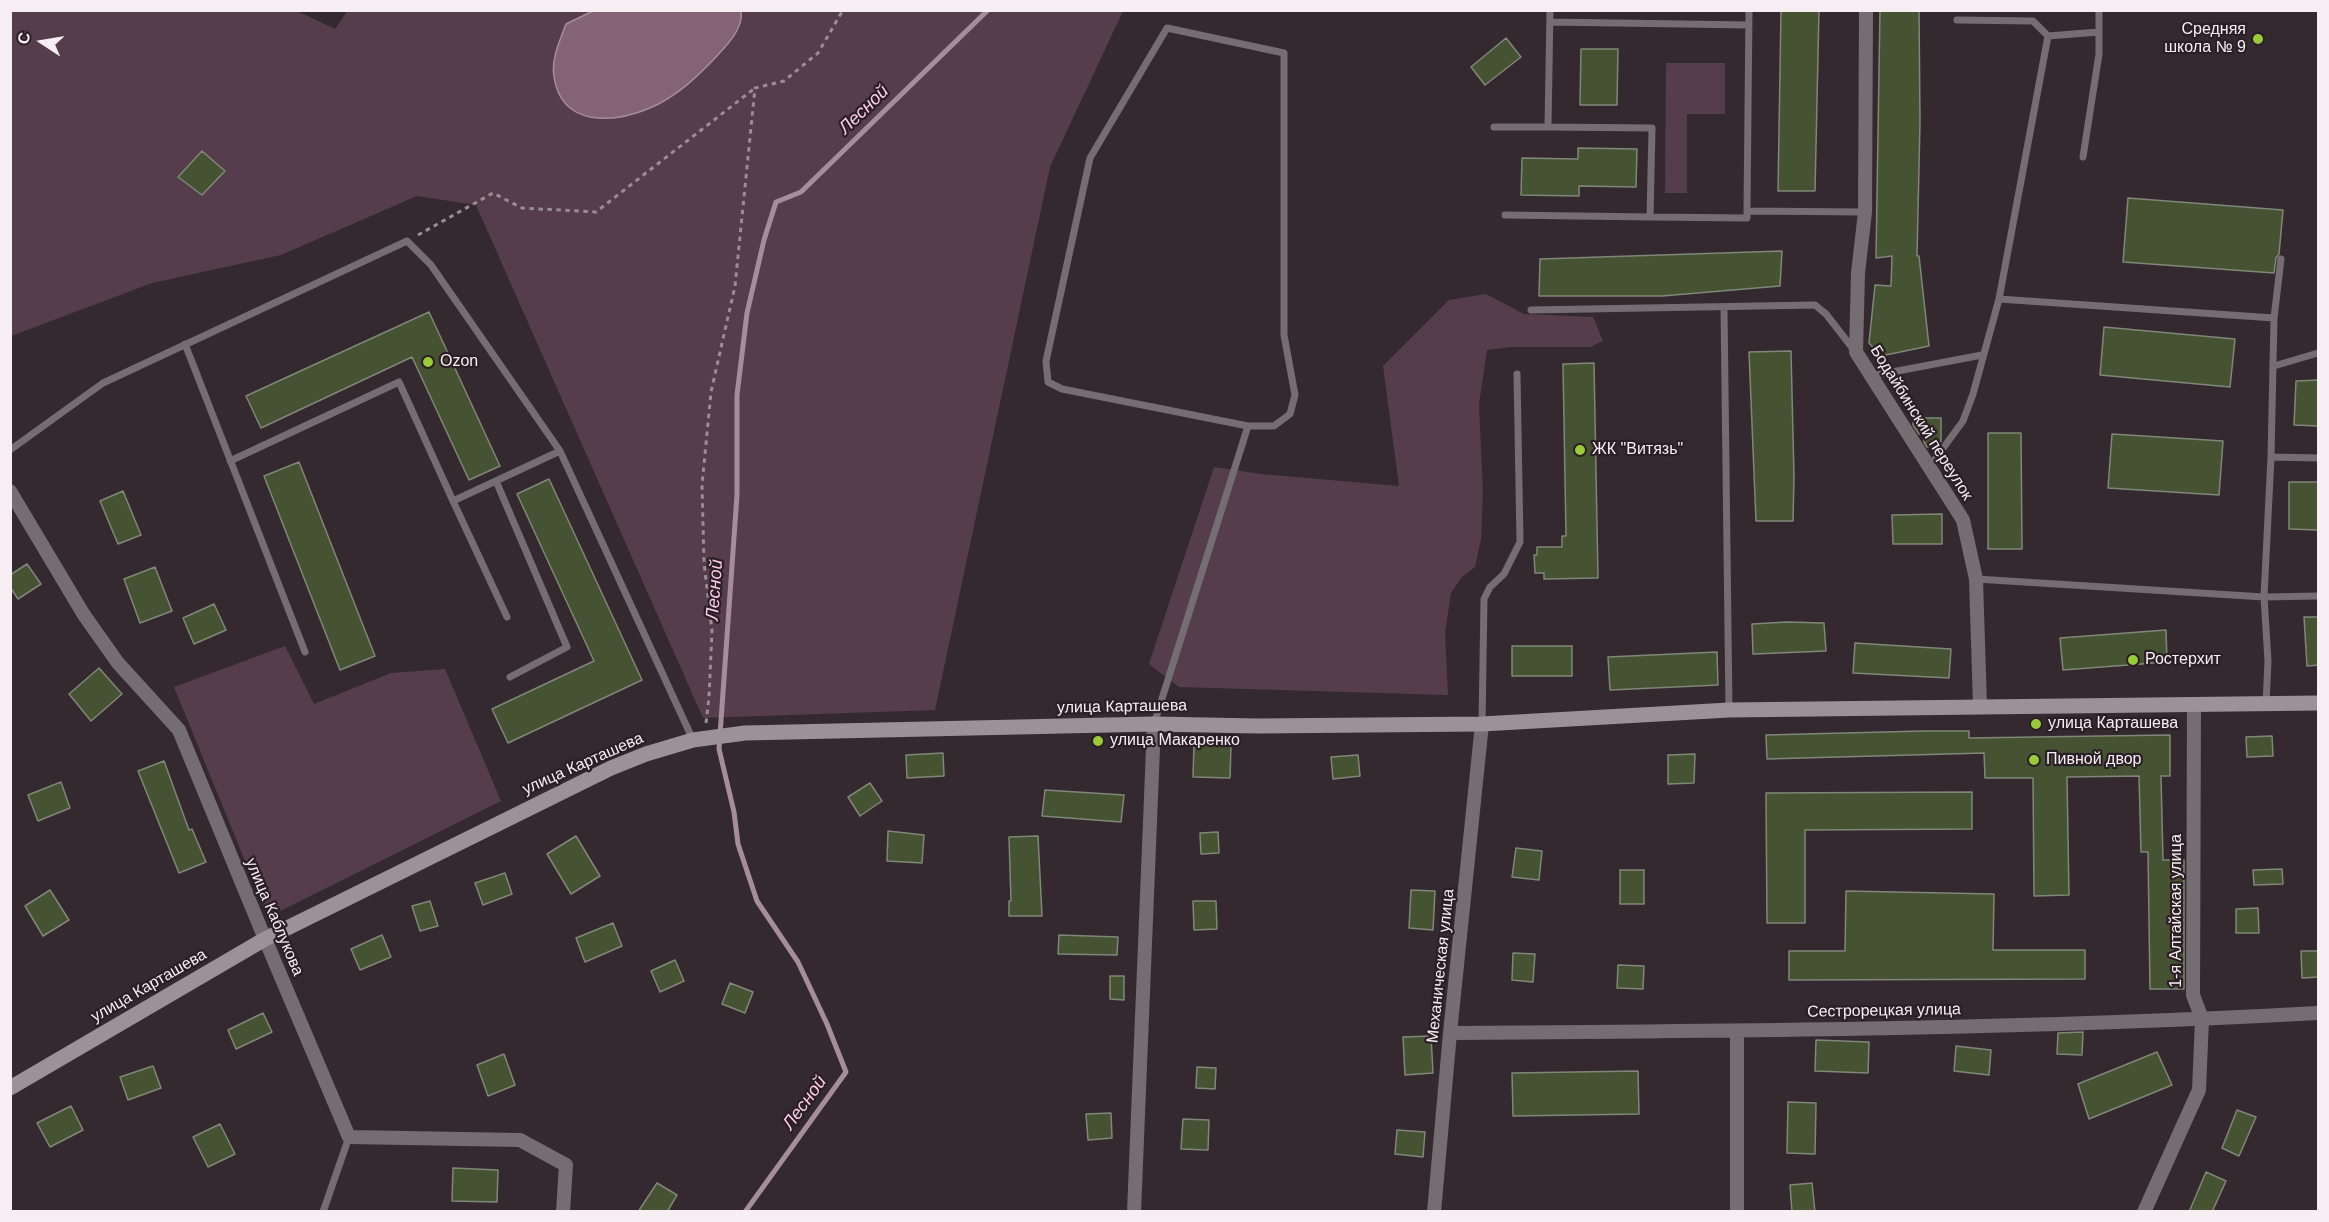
<!DOCTYPE html>
<html>
<head>
<meta charset="utf-8">
<style>
  body { margin:0 }
  #map { position:relative; width:2329px; height:1222px; overflow:hidden; background:#352930; font-family:Helvetica,sans-serif }
  canvas { display:block }
  .frame { position:absolute; inset:0; border:12px solid #f6eef3; pointer-events:none }
  .north { position:absolute; left:12px; top:12px; width:60px; height:60px; -webkit-text-stroke:4px #2b1f26; paint-order:stroke; rotate:282deg; font-size:16px; font-weight:700; line-height:24px; text-align:center; color:#f6eef3 }
  .north::after { content:''; display:block; margin:auto; width:21px; height:27px; background:#f6eef3; clip-path:polygon(50% 0,100% 100%,50% 72%,0 100%) }
</style>
</head>
<body>
<div id="map">
<canvas width="2329" height="1222"></canvas>
<div class="frame"></div>
<div class="north">С</div>
</div>
<script>
const g = document.querySelector('canvas').getContext('2d');
g.lineJoin = 'round';
function fillPath(path, color) { g.fillStyle = color; g.fill(path, 'evenodd'); }
function strokePath(path, color, width, dash) { g.strokeStyle = color; g.lineWidth = width; g.lineCap = dash ? 'butt' : 'round'; g.setLineDash(dash || []); g.stroke(path); }
function drawText(font, color, halo, rows, align = 'center') {
  g.font = font + ' Helvetica,sans-serif'; g.lineWidth = 4.5; g.setLineDash([]); g.textBaseline = 'middle'; g.strokeStyle = halo; g.fillStyle = color; for (const [text, x, y, turn = 0] of rows) {
    g.save(); g.translate(x, y); g.rotate((+turn || 0) * Math.PI / 180); g.textAlign = isNaN(turn) ? turn : align; if (halo) g.strokeText(text, 0, 0); g.fillText(text, 0, 0); g.restore();
  }
}
const green = new Path2D(`
  M348 10 1123 11 1050 167 935 710 703 718 476 205 417 196 281 255 152 283 11 336V11H297L335 29Z
  M1666 63H1725V114H1687V193H1665Z
  M1486 294 1524 314 1593 317 1603 341 1590 347H1512L1487 350 1479 404 1483 493 1481 539 1475 567 1461 578 1451 593 1445 633 1448 695 1179 687 1149 664 1214 467 1261 474 1399 486 1383 366 1449 300Z
  M285 646 314 704 391 673 445 669 501 801 268 917 174 687Z`);
const water = new Path2D(`
  M593 11H741C744 28 727 45 716 57 697 77 676 97 650 108 614 123 562 128 554 77 551 59 560 40 566 24Z`);
const stream = new Path2D(`
  M745 1212 846 1072 827 1024 798 962 757 901 738 844 734 812 719 749 737 495V395L747 313 764 240 776 202 801 192 988 10`);
const building = new Path2D(`
  M1781 10H1819L1815 191H1778Z
  M1880 10H1919L1920 122 1917 256H1919L1929 346 1881 356 1869 343 1875 285 1891 286 1892 256 1876 258Z
  M1506 38 1521 57 1485 85 1471 67Z
  M1581 49H1618L1617 105H1580Z
  M1578 148 1637 149 1636 187 1579 186V196L1521 195 1522 158 1578 159Z
  M202 151 225 171 202 195 178 177Z
  M2128 198 2283 210 2279 254 2276 258 2274 273 2123 262Z
  M1782 251 1780 286 1662 296H1539L1540 259Z
  M429 312 500 466 469 480 412 357 261 428 246 396Z
  M2104 327 2235 339 2230 387 2100 375Z
  M1791 351 1794 477 1793 521H1756L1749 352Z
  M1594 363 1598 578 1544 579V573H1535L1534 555H1537V547H1562V536H1566L1563 364Z
  M2319 380V426L2294 425 2296 381Z
  M1913 418H1941V441L1937 446 1927 447 1924 442V434H1919L1913 425Z
  M1988 433H2021L2022 549H1988Z
  M2112 434 2223 441 2219 495 2108 488Z
  M299 462 375 656 340 670 264 476Z
  M549 479 642 680 508 743 492 709 594 661 517 494Z
  M2289 482H2319V530L2289 529Z
  M123 491 141 535 118 544 100 501Z
  M1942 514V544H1893L1892 515Z
  M27 564 41 584 18 599 10 587V575Z
  M155 567 172 611 140 623 124 579Z
  M214 604 226 630 194 644 183 618Z
  M2304 617H2319V665L2307 666Z
  M1787 622 1824 623 1826 651 1753 654 1752 624Z
  M2166 630 2167 662 2063 670 2060 638Z
  M1855 643 1951 649 1949 678 1853 673Z
  M1512 646H1572V676H1512Z
  M1717 652 1718 685 1610 690 1608 657Z
  M99 668 122 694 91 721 69 694Z
  M1923 731H1969V738L2170 735V776H2161L2163 860H2184V989H2150L2148 852H2141L2139 776 2067 777 2069 895 2034 896 2033 778H1985L1984 753 1767 759 1766 735Z
  M2272 736 2273 756 2247 757 2246 737Z
  M1194 744 1231 746 1230 778 1193 777Z
  M943 753 944 776 907 778 906 755Z
  M1695 754 1694 783 1668 784V755Z
  M1358 755 1360 776 1333 779 1331 757Z
  M164 761 189 830 192 829 206 862 179 873 138 771Z
  M61 782 70 808 38 821 28 795Z
  M870 783 882 801 860 816 848 797Z
  M1045 790 1124 795 1121 822 1042 816Z
  M1972 792V829L1805 830V923H1767L1766 793Z
  M888 831 924 835 922 863 887 861Z
  M1218 832 1219 853 1201 854 1200 833Z
  M576 836 600 876 571 894 547 854Z
  M1038 836 1042 916H1009V901H1011L1009 837Z
  M1516 848 1542 851 1539 880 1512 877Z
  M2282 869 2283 884 2254 885 2253 870Z
  M1620 870H1644V904H1620Z
  M505 873 512 894 483 905 475 883Z
  M50 890 69 920 43 936 25 906Z
  M1411 890 1435 891 1433 930 1409 928Z
  M1846 891 1994 894 1993 950H2085V979L1789 980V951H1845Z
  M430 901 438 926 420 931 412 906Z
  M1193 901H1216L1217 929 1194 930Z
  M2258 908 2259 933H2236V909Z
  M613 923 622 946 585 962 576 938Z
  M382 935 391 957 360 970 351 949Z
  M1059 935 1118 937 1117 955 1058 954Z
  M2301 951H2319V977L2302 978Z
  M1513 953 1535 954 1533 982 1512 980Z
  M675 960 684 981 660 992 651 971Z
  M1618 965 1644 966 1643 989 1617 988Z
  M1110 976H1124V1000L1110 999Z
  M730 983 753 992 745 1013 722 1004Z
  M263 1013 272 1032 236 1049 228 1030Z
  M2083 1032 2082 1055 2057 1054 2058 1033Z
  M1431 1036 1433 1073 1405 1075 1403 1037Z
  M1816 1040 1869 1042 1868 1073 1815 1071Z
  M1956 1046 1991 1050 1989 1075 1954 1071Z
  M2157 1052 2172 1085 2089 1119 2078 1084Z
  M504 1054 515 1085 488 1096 477 1065Z
  M153 1066 161 1088 128 1100 120 1077Z
  M1197 1067 1216 1068 1215 1089 1196 1088Z
  M1638 1071 1639 1114 1513 1116 1512 1073Z
  M1788 1102 1816 1103 1815 1154 1787 1153Z
  M71 1106 83 1130 50 1147 37 1123Z
  M2237 1110 2256 1117 2239 1156 2222 1148Z
  M1111 1113 1112 1138 1088 1140 1086 1114Z
  M1183 1119 1209 1120 1208 1150 1181 1149Z
  M220 1124 235 1154 208 1167 193 1137Z
  M1397 1130 1425 1132 1423 1157 1395 1154Z
  M453 1168 498 1170 497 1202 452 1201Z
  M2206 1172 2226 1181 2212 1212H2189Z
  M657 1183 677 1195 667 1212H638Z
  M1812 1183 1815 1212H1792L1790 1185Z`);
const path = new Path2D(`
  M418 235 493 193 522 208 596 212 755 88
  M706 723 709 697 712 631 704 563 702 485 711 392 735 286 755 88 784 81 818 53 843 10`);
const lane = new Path2D(`
  M1550 10 1548 127 1652 128 1650 217 1747 218V211
  M1749 10 1747 211 1865 212
  M1957 20 2033 21 2048 36 2099 32
  M1550 22 1749 25
  M1494 127H1548
  M2083 157 2099 54V10
  M1505 215 1650 217
  M1999 299 2274 318
  M1724 307 1729 710
  M1531 310 1815 305 1826 314 1854 350
  M185 344 305 652
  M2274 366 2318 353
  M1871 376 1982 355
  M10 450 103 383 407 241 431 265 560 451 693 740
  M2271 457 2318 458
  M230 461 399 382 453 501 560 451
  M1930 466 1963 421 1973 394 1999 299 2048 36
  M496 481 567 647 510 677
  M453 501 507 617
  M1976 579 2264 597 2318 596
  M2266 704 2268 661 2264 597 2271 457 2274 318 2281 259
  M1154 724 1248 426H1274L1290 414 1295 395 1284 335V53L1167 28 1090 158 1046 361 1048 382 1062 389 1248 426
  M1482 724 1484 599 1490 587 1504 574 1520 542 1517 374
  M323 1212 349 1137`);
const street = new Path2D(`
  M1866 10 1865 212 1858 273 1856 352 1963 520 1976 579 1980 706
  M10 491 84 615 118 663 179 730 265 939 349 1137 520 1140 566 1165 563 1212
  M1450 1033C1740 1031 2029 1029 2318 1013
  M1134 1212 1154 724
  M1434 1212 1450 1033 1482 724
  M1737 1212V1031
  M2144 1212 2199 1090 2202 1019 2193 995 2194 706`);
const secondary = new Path2D(`
  M10 1088 265 939 611 768 646 754 693 740 745 733 1154 724 1258 726 1482 724 1729 710 2318 703`);
const markers = [
  [2258,39,6,"#98cb37"],
  [428,362,6,"#98cb37"],
  [1580,450,6,"#98cb37"],
  [2133,660,6,"#98cb37"],
  [2036,724,6,"#98cb37"],
  [1098,741,6,"#98cb37"],
  [2034,760,6,"#98cb37"]
];
const poiNames = [
  ["Средняя",2246,30,"right"],
  ["школа № 9",2246,48,"right"],
  ["Ozon",440,362],
  ["ЖК \"Витязь\"",1592,450],
  ["Ростерхит",2145,660],
  ["улица Карташева",2048,724],
  ["улица Макаренко",1110,741],
  ["Пивной двор",2046,760]
];
const streetNames = [
  ["Бодайбинский переулок",1921,423,58],
  ["улица Карташева",1122,707,-1],
  ["улица Карташева",583,764,-24],
  ["1-я Алтайская улица",2177,911,-90],
  ["улица Каблукова",274,917,67],
  ["Механическая улица",1441,966,-84],
  ["улица Карташева",149,986,-30],
  ["Сестрорецкая улица",1884,1011,-1]
];
const waterNames = [
  ["Лесной",864,110,-44],
  ["Лесной",715,590,-86],
  ["Лесной",805,1103,-54]
];
fillPath(green, '#553d4b');
fillPath(water, '#856377');
strokePath(water, '#a78d9c', 1.5);
strokePath(stream, '#a78d9c', 5);
fillPath(building, '#455333');
strokePath(building, '#808779', 1.5);
strokePath(path, '#988e94', 3, [4.5, 4.5]);
strokePath(lane, '#746d71', 7);
strokePath(street, '#746d71', 14);
strokePath(secondary, '#9b9197', 15);
for (const [x, y, r, color] of markers) { const dot = new Path2D(); dot.arc(x, y, r, 0, 2 * Math.PI); g.fillStyle = color; g.fill(dot); strokePath(dot, '#2b1f26', 2); }
drawText('16px', '#f6eef3', '#2b1f26', poiNames, 'left');
drawText('16px', '#f6eef3', '#2b1f26', streetNames);
drawText('italic 18px', '#fecde9', '#2b1f26', waterNames);
</script>
</body>
</html>
